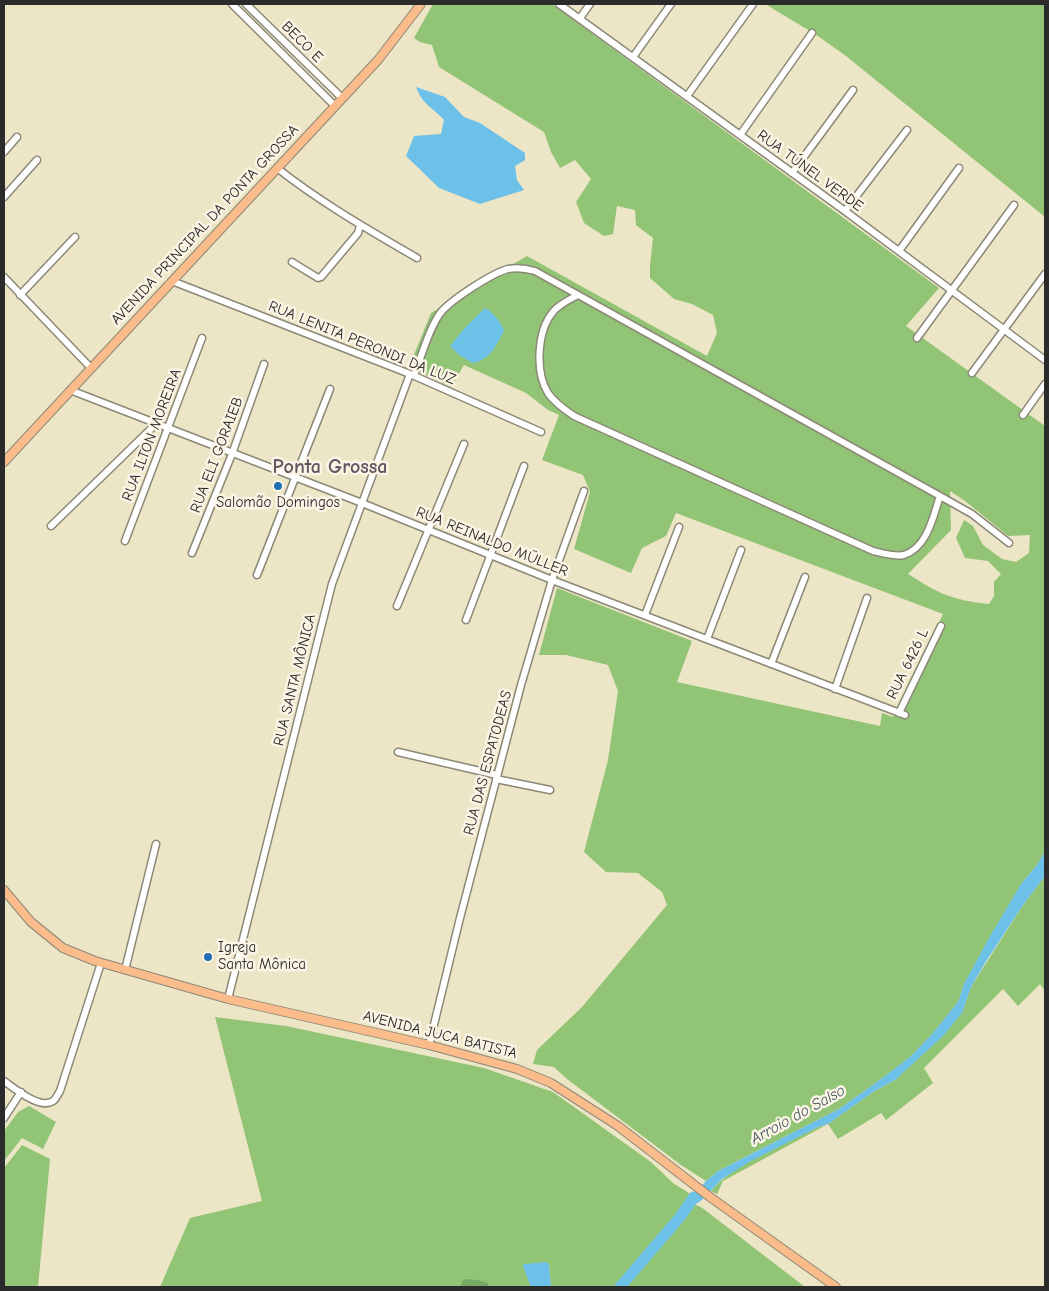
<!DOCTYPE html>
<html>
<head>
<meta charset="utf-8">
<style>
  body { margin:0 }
  #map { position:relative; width:1049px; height:1291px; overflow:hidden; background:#ece5c6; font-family:"Comic Neue",sans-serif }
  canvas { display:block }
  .frame { position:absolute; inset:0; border:5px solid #2b2b2b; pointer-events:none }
</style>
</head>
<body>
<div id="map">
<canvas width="1049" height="1291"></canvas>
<div class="frame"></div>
</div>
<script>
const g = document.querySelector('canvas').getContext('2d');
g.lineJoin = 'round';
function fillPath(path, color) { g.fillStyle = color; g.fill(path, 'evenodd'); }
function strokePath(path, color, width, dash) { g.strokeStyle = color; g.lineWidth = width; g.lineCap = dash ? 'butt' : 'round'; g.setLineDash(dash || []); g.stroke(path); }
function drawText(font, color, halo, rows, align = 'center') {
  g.font = font + ' "Comic Neue",sans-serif'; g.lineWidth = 5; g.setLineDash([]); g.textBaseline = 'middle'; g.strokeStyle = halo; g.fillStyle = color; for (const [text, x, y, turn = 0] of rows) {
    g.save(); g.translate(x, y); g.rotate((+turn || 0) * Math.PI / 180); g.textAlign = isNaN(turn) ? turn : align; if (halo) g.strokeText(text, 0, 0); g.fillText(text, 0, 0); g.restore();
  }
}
const green = new Path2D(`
  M433 4H552L939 288 906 326 1045 426V851L1037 865 1021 884 964 984 958 1002 933 1033 910 1057 881 1079 839 1109 751 1154 718 1171 706 1181 681 1165 567 1079 554 1067 533 1064 537 1050 582 1007 667 905 662 892 638 873 606 872 584 852 608 760 618 691 608 665 566 655H539L557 588 692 641 677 682 880 726 882 713 893 717 943 614 676 513 666 536 642 548 631 573 574 549 590 492 583 475 542 460 559 415 548 410 526 393 464 365 451 387 409 367 431 313 527 256 707 356 717 333 713 315 692 304 674 299 650 278V265L653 238 636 225 635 210 617 206 613 234 604 236 584 223 576 202 591 179 575 160 560 168 551 152 544 132 439 67 432 45 420 42 414 38ZM950 491 965 501 1008 536 1030 535 1029 553 1016 562 1002 559 983 545 973 526 964 520 956 538 965 558 988 561 1001 574 994 582V596L989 604C952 600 939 594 908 574L951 530Z
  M765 4H1045V217L846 56 815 34Z
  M1045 876V991L1040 984 1018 1006 1003 989 924 1068 933 1083 886 1120 881 1113 838 1139 828 1124 723 1181 717 1194 711 1191C737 1161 783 1144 818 1127L828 1124 873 1092 895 1080 962 1013 971 987 1023 905Z
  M215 1017 286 1026 484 1068 553 1092 651 1162 673 1183 692 1195 685 1203 687 1210 696 1205 701 1207 805 1287H551L549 1265 525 1264 524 1266 531 1287H489L488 1283 461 1287H160L190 1218 262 1201Z
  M29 1106 56 1122 43 1149 22 1138 4 1161V1131L18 1112Z
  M22 1145 50 1159 38 1287H4L5 1215 4 1168Z`);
const forest = new Path2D(`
  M464 1279 478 1280 488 1283 489 1287H460Z`);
const water = new Path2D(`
  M416 87 445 97 464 117 480 123 525 153V160L515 166 517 180 524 190 480 204 439 188 406 156 414 136 441 134 444 120C433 107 423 106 416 87Z
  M485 308C493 312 501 322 504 331 495 347 491 359 473 363L459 355 450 346 463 330Z
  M1045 851V876L1023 905 987 960 971 987 962 1013 943 1036 895 1080 873 1092 828 1124 818 1127 749 1162 722 1179 702 1200 687 1210 685 1204 706 1181 718 1171 839 1109 881 1079 910 1057 933 1033 958 1002 964 984 989 938 1021 884 1037 865Z
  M547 1262 549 1265 551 1287H531L523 1266 524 1264Z`);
const river = new Path2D(`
  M620 1287 680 1217 694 1197`);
const minor = new Path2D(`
  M232 4 335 106
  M246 4 342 98
  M559 4 845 211 1045 360
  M580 18 590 4
  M633 57 671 4
  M687 96 753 4
  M740 135 812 33
  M4 152 17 137
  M277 168C320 202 369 230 417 258
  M792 173 853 90
  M4 197 37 160
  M845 211 907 130
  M899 251 959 168
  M292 262 318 278 321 277 358 233 360 225
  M4 277 91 368
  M172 281 410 374 541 432
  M20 295 75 237
  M578 295C569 300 559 304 553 312 537 331 535 372 548 393 554 402 565 410 574 416L873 551C882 553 895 557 904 555 928 547 933 516 940 496
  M917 338 1014 205
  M972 373 1045 274
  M414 375C421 358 430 325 442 311 453 299 492 273 508 269 518 267 525 268 535 271L940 496 972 514 1009 543
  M70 390 362 503 552 580 905 715
  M1023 415 1045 384
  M51 526 156 424
  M125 541 202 338
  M192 553 232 454 264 364
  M257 575 330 389
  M397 606 464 444
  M645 615 679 527
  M466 620 524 466
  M707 639 741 550
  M771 664 805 577
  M835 689 867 598
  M899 713 941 626
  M398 752 497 775
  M496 779 550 790
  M125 970 156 844
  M228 999 332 584 410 374
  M429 1045 460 918 521 685 552 580 584 491
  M4 1081C14 1088 40 1110 53 1101 56 1099 58 1094 60 1091L101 963
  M4 1118 21 1092`);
const major = new Path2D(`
  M4 462 378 60 421 4
  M4 890 31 922 63 948 95 961 228 999 429 1045 517 1069 551 1083 618 1126 710 1197 836 1287`);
const markers = [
  [278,486,5,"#1f6fb2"],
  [208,957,5,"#1f6fb2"]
];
const streetNames = [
  ["BECO E",302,42,45],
  ["RUA TÚNEL VERDE",810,171,36],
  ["AVENIDA PRINCIPAL DA PONTA GROSSA",205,225,-47],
  ["RUA LENITA PERONDI DA LUZ",362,343,22],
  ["RUA ILTON MOREIRA",152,435,-69],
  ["RUA ELI GORAIEB",217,455,-69],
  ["RUA REINALDO MÜLLER",492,542,22],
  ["RUA 6426 L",908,664,-64],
  ["RUA SANTA MÔNICA",295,680,-76],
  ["RUA DAS ESPATODEAS",488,763,-75],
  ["AVENIDA JUCA BATISTA",440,1035,14]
];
const poiNames = [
  ["Salomão Domingos",278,503],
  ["Igreja",218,948,"left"],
  ["Santa Mônica",218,965,"left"]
];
const waterNames = [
  ["Arroio do Salso",798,1115,-29]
];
const districtNames = [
  ["Ponta Grossa",330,467]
];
fillPath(green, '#92c475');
fillPath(forest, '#75aa66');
fillPath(water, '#6dc1e9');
strokePath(river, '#6dc1e9', 11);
strokePath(minor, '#8c8878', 9);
strokePath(major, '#8c8878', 10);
strokePath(minor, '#fff', 6);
strokePath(major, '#f9bc8a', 8);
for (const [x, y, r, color] of markers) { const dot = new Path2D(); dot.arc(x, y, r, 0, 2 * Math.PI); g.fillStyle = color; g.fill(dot); strokePath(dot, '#fcf5e5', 2); }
drawText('15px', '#2b2b2b', '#fcf5e5', streetNames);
drawText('15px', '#2b2b2b', '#fcf5e5', poiNames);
drawText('italic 16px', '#3f5864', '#fcf5e5', waterNames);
drawText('bold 20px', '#655461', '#fcf5e5', districtNames);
</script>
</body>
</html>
